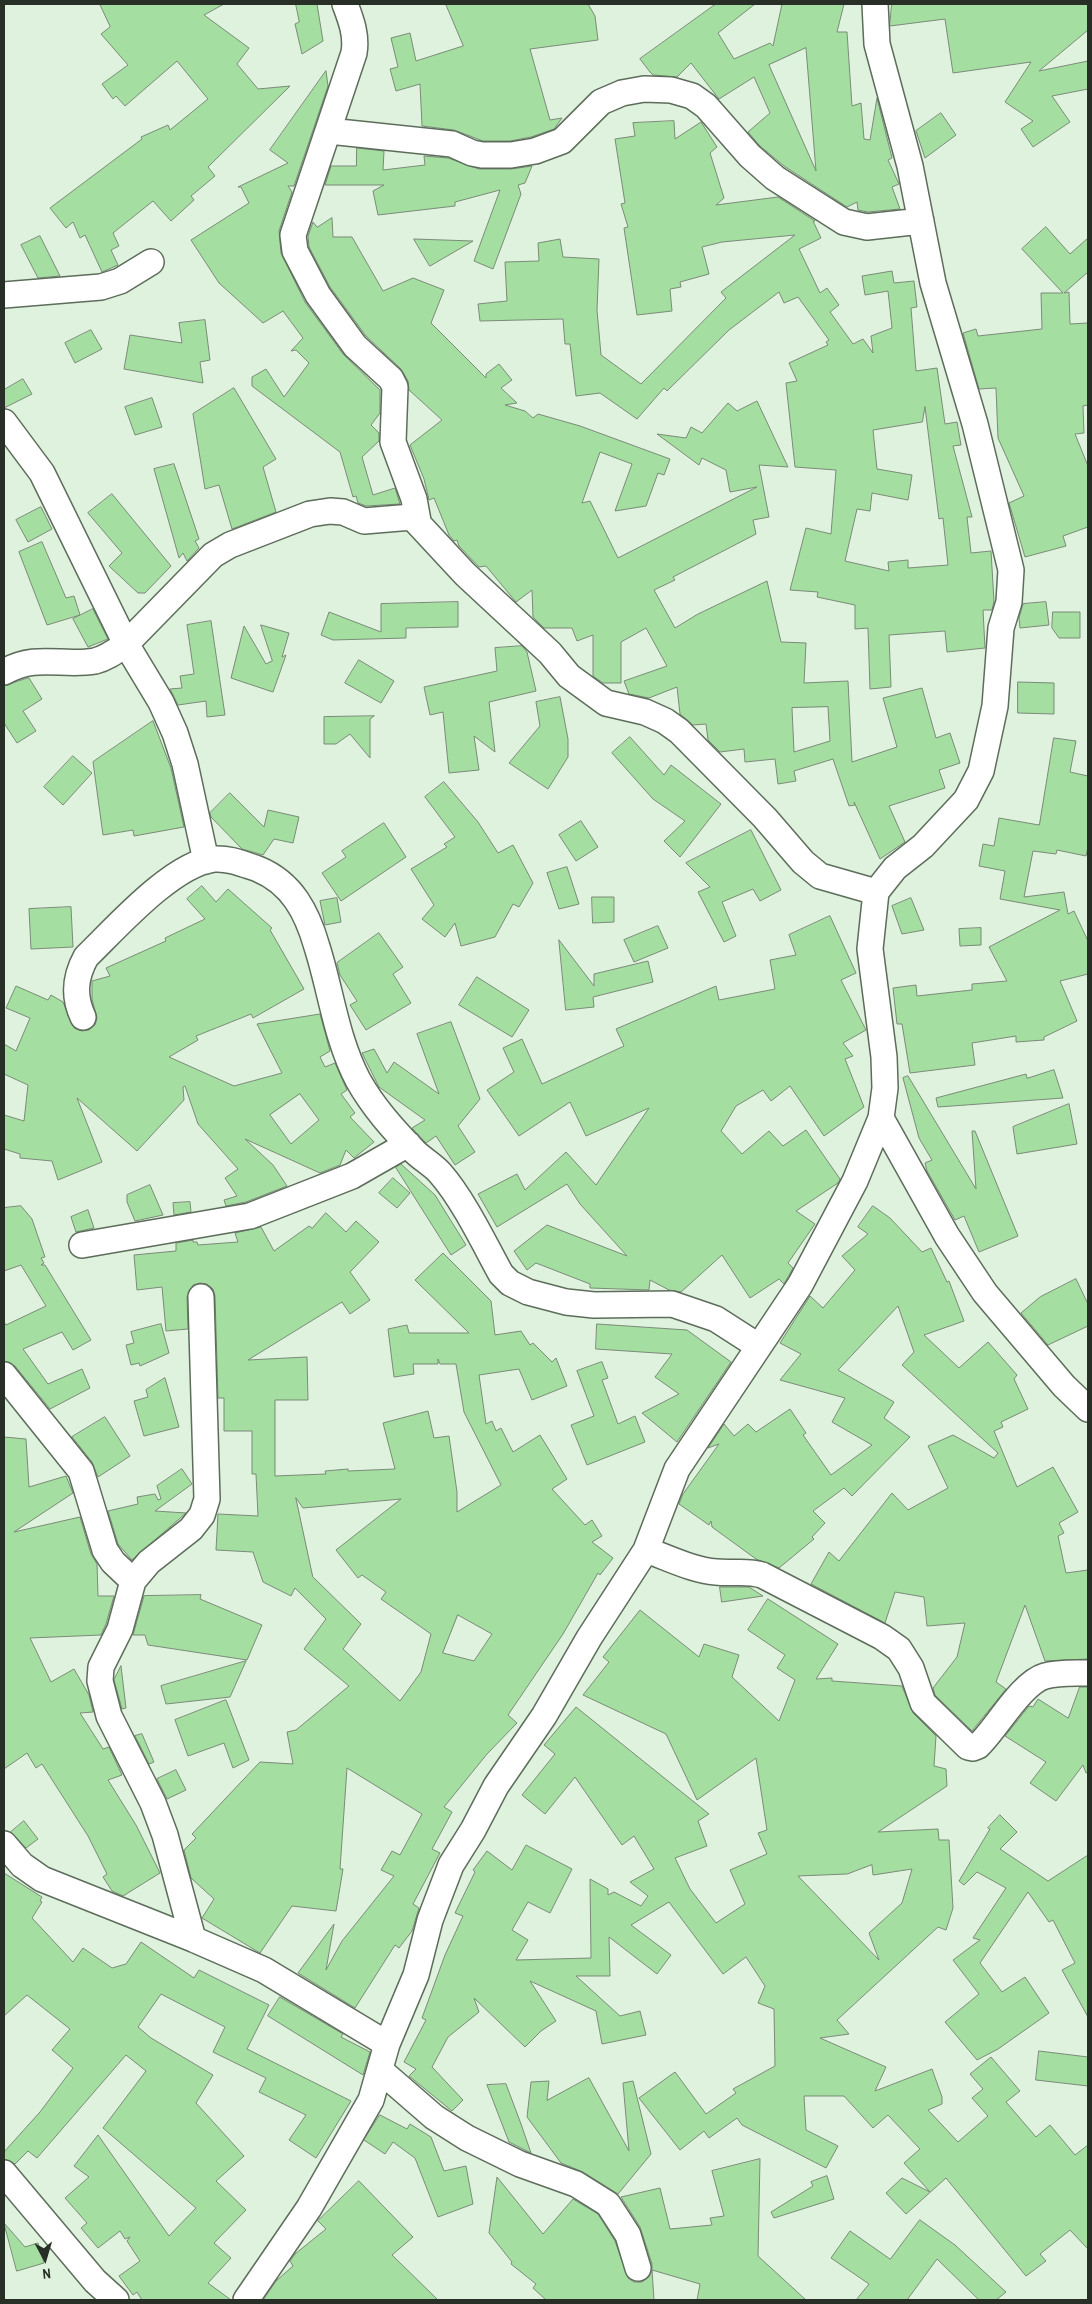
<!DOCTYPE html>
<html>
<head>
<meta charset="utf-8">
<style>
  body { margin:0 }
  #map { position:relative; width:1092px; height:2304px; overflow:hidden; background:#dff2dd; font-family:"Archivo Narrow",sans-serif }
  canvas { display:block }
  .frame { position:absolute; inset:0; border:5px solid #282f27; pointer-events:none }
  .north { position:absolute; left:20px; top:2234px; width:50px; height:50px; -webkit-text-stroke:4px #dff2dd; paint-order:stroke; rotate:174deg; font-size:14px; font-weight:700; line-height:20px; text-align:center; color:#282f27 }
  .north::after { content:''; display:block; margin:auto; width:18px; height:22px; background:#282f27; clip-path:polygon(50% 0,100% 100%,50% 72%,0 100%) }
</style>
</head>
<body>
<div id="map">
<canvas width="1092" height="2304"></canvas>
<div class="frame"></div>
<div class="north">N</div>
</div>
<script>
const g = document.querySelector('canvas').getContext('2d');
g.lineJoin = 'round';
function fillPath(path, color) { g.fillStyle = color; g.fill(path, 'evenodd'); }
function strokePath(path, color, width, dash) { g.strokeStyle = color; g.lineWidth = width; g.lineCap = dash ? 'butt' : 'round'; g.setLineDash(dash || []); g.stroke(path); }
const building = new Path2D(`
  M100 4H224L204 15 249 48 237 64 258 89 290 86 208 167 215 176 191 196 194 200 171 221 153 201 113 233 119 246 111 250 118 265 102 272 85 235 80 238 73 222 66 228 50 208 142 139 141 137 168 125 170 130 208 99 177 61 125 106 116 96 113 99 102 84 128 65 101 34 110 27Z
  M296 4H317L323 41 302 54 295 24 299 22Z
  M446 4H588L595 16 598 40 530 49 550 120 562 118 554 129 531 137 510 141H483L454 130 422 126 420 84 396 91 390 69 398 67 391 38 410 33 416 61 463 46Z
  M716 4H755L718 33 734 59 770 43 773 46 782 4H844L837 32H847L852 106 861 103 864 139 870 140 877 98 892 158 888 160 899 184 892 187 900 209 868 212 858 210 857 202 847 207 784 166 760 146 748 132 770 113 754 77 719 99 691 63 677 77 653 75 650 72 640 59ZM806 48 816 171 769 65Z
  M892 4H1088V30L1039 71 1088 61V89L1052 96 1070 122 1033 147 1021 129 1033 121 1005 102 1031 62 953 73 945 19 890 26Z
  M326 71 328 86 294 186H288L292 192 279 231 281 253 305 302 343 354 380 390V413L371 425 379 433V441L362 457 373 495 395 488 400 504 366 506 358 503 356 496 353 497 340 452 252 386V377L266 369 284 397 309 363 296 350 291 351 303 338 283 311 263 323 219 283 191 240 249 203 241 187H238L288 163 270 150Z
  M941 113 956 135 925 158 916 131Z
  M674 121 675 139 701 122 717 147 710 153 724 198 716 205 778 197 815 221H813L821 238 799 249 820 293 827 288 839 305 830 312 853 344 863 339 873 353 871 336 892 328 888 291 865 295 862 276 892 271 894 283 914 281 917 307 911 308 916 371 937 368 945 424 957 422 961 445 953 446 972 517H967L971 553 991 551 994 601 992 610H983L985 648 947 652 945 631 889 635 891 687 870 689 868 628 855 629V605L817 597 818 592 790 590 806 528 831 534 836 470 795 467 786 383 797 381 789 363 828 345 826 342 829 340 798 297 784 303 779 292 729 330 667 391 664 388 637 419 600 393 576 396 570 344H565L563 319 480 321 478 304 507 301 505 262 539 261 538 243 560 239 563 257 599 259 597 310 601 355 641 384 726 298 721 292 795 235 722 242 702 247 709 274 680 282 681 287 670 289 672 311 637 315 624 228 628 227 621 204 625 203 615 139 635 136 633 123ZM925 407 939 519 943 518 948 565 908 568V560L888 562 889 571 845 561 857 509 870 511 872 493 908 500 912 475 877 469 873 430 922 422Z
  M357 148 384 151 383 170 425 165 424 156 448 158 479 169H511L532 166 525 183 518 185 521 194 493 269 474 261 500 190 455 202V206L378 215 373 191 384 185H325L331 166H356Z
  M332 218 333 237H352L383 291 413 278 444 290 431 323 486 378V374L499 364 512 380 501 388 517 403 505 405 525 411 533 418 538 414 580 426 670 459 664 475 658 473 646 506 615 511 632 464 600 452 582 503 590 501 618 558 757 487 730 492 726 470 702 458 699 465 657 434 686 438 691 427 702 433 728 403 737 411 757 401 788 467 759 465 769 517 753 520 756 534 673 577 675 580 654 590 675 628 698 614 767 581 781 642 806 643 804 683 848 681 852 762 897 747 883 698 922 688 936 738 950 733 960 763 939 770 945 788 889 806 905 842 880 859 854 802 855 805 849 806 833 759 794 771 796 781 778 784 775 759 745 762 744 749 720 752 708 740 706 724 693 725 680 714 677 687 649 698 629 694 624 681 667 666 646 628 621 642V683H603L593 676V635L577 641 572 628H544L533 617 532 590 516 602 486 566 479 567 459 546 457 540 454 541 449 535 434 498 429 500 424 479 410 445 442 420 409 390 408 381 401 369 366 336 330 287 309 247 308 236 313 222 317 227ZM828 707 830 741 794 752 792 708Z
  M1046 227 1070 254 1088 238V272L1064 293 1069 292 1070 324 1088 323V405L1083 406 1084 433 1075 434 1088 466V527L1063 536 1066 546 1025 557 1009 503 1024 496 998 438 996 388 979 389 963 333 976 329 978 336 1042 329 1041 293H1063L1022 249Z
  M40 236 60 276 38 278 21 245Z
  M414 239 473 241 430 266Z
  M205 320 210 360 200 362 203 383 124 369 130 335 182 343 179 323Z
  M91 330 102 349 75 363 65 343Z
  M23 379 32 394 4 408V390Z
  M234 388 276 459 263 467 276 512 232 529 219 485 205 489 193 414Z
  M152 398 162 427 135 435 125 407Z
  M174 464 199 539 195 541 199 548 187 561 183 553 179 558 154 469Z
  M112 494 171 566 145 593H138L109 566 122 553 88 513Z
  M41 507 52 529 28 542 16 520Z
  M42 542 66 598 74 596 80 615 47 625 19 552Z
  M458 602V627L406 628V638L333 640 321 635 329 612 381 632V604Z
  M1046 602 1049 625 1020 628 1019 618 1023 604Z
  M93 609 108 639 88 647 73 619Z
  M1053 612H1080V638H1059L1052 628Z
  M211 621 225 715 207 717 206 701 178 705 170 689 182 688 180 676 194 674 187 625Z
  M261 625 289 633 282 657 286 655 273 692 231 678 244 626 266 664 272 661Z
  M522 646 527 652 536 691 489 702 495 752 474 736 479 770 449 773 443 712 430 715 424 687 497 671 495 648Z
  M359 660 394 681 381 703 345 683Z
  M29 678 42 699 23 711 36 731 17 743 4 723V686Z
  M1018 682 1054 683V714L1018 713Z
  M560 697 568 739V757L548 789 509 763 540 726 536 702Z
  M374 716 370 719V758L350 734 336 744H324V717Z
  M153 721 171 768 184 827 134 836 133 830 103 835 93 762Z
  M630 737 664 775 671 765 721 804 680 857 664 841 685 821 653 799 612 753Z
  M1054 738 1076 741 1070 772 1088 776V847L1086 856 1057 850 1056 854 1033 851 1024 897 1064 892 1068 914 1074 911 1088 941V974L1060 981 1077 1021 1044 1037V1040L1016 1042V1036L972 1043 975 1065 910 1073 902 1024H897L893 988 916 985 917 996 972 990V984L1007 981 989 947 1060 910 1000 899 1005 871 979 866 983 844 994 846 999 818 1039 825Z
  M73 756 92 773 63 805 44 787Z
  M444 782 478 822 498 853 513 845 533 883 519 907 513 904 495 937 461 946 455 923 445 937 422 919 434 905 411 869 447 847 444 844 455 837 425 797Z
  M230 793 264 827 268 810 299 817 293 843 274 839 263 855 242 849 211 817 210 813Z
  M581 821 598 847 576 861 559 835Z
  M384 823 406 857 341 901 322 873 346 857 342 851Z
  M751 830 781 890 760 901 753 889 722 902 736 936 724 942 698 892 710 887 686 863Z
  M567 867 579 904 559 909 547 873Z
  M202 886 216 902 228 889 272 928 270 930 304 989 253 1018 251 1014 196 1036 198 1040 169 1057 234 1086 282 1073 257 1024 320 1014 330 1051 320 1057 325 1067 335 1063 347 1090 341 1094 355 1113 350 1117 374 1142 354 1158 346 1150 340 1165 320 1173 245 1139 273 1165 287 1186 246 1202 226 1206 224 1200 237 1196 225 1178 238 1169 198 1124 185 1086 183 1087 184 1100 137 1151 77 1098 102 1162 58 1180 52 1161 20 1158V1154L4 1149V1115L24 1121 28 1085 4 1074V1044L16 1051 30 1018 6 1008 16 986 48 1000 51 995 63 1002 74 1028 82 1031 89 1030 95 1025 97 1018 92 999V981L110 976 106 968 166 941 165 938 205 919 187 899ZM300 1094 319 1120 291 1144 270 1115Z
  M592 897H614V922L593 923Z
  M337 898 341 922 325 925 320 901Z
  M911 898 924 930 902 934 892 906Z
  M71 907 73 947 31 949 29 909Z
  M830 916 856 973 841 980 866 1030 843 1043 853 1056 845 1059 864 1107 824 1136 790 1086 771 1101 763 1090 736 1106 721 1131 742 1154 769 1131 783 1146 806 1130 840 1179 838 1183 796 1211 815 1224 788 1263 793 1268 784 1284 779 1279 750 1298 722 1255 681 1292 669 1290 650 1280 649 1290 590 1288V1284L536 1263 527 1270 514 1251 547 1225 627 1256 580 1204 567 1184 497 1227 478 1194 517 1174 525 1190 566 1152 596 1185 649 1108 586 1136 570 1102 519 1136 487 1090 514 1072 503 1048 522 1039 542 1084 624 1046 616 1029 716 986 719 1000 775 989 770 960 796 955 789 935Z
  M658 926 668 948 634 962 624 940Z
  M981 928V945L960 946 959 929Z
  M379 933 403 967 393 974 411 1003 366 1030 350 1005 357 1001 340 975 337 963Z
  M559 940 594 986V974L648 961 653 982 593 997 594 1007 566 1010Z
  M477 977 529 1010 512 1037 459 1005Z
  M451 1022 480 1099 458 1126 475 1152 455 1165 436 1136 426 1143 412 1128 425 1120 379 1087 362 1053 374 1049 387 1073 394 1062 439 1094 417 1034Z
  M1054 1070 1063 1098 938 1107 936 1098 1026 1074 1027 1078Z
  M908 1076 976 1189 972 1131H975L1018 1236 979 1252 964 1216 955 1220 927 1171 925 1163 932 1160 919 1138 903 1078Z
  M1069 1104 1077 1144 1017 1154 1013 1127Z
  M401 1164 435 1195 466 1245 451 1255 396 1168Z
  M393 1178 410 1193 397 1208 379 1193Z
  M150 1185 163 1215 135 1221 127 1202V1195Z
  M190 1202 191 1212 174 1215 173 1203Z
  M21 1206 32 1219 45 1257 41 1258 44 1263 41 1265H45L91 1340 73 1350 62 1332 23 1349 48 1384 82 1369 90 1388 50 1409 15 1366 4 1361V1322L6 1325 46 1306 21 1265 4 1271V1208Z
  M873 1206 890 1218 922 1252 931 1248 947 1282 949 1281 964 1321 924 1335 959 1368 988 1342 1017 1375 1014 1379 1028 1409 1001 1422 1003 1427 994 1431 1017 1487 1053 1467 1078 1512 1059 1523 1064 1533 1058 1536 1066 1573 1088 1570V1659L1045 1661 1025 1605 996 1682 1006 1689 972 1731 935 1695 933 1688 957 1657 965 1623 927 1626 924 1597 895 1592 885 1623 811 1584 829 1552 839 1561 892 1493 908 1510 948 1488 928 1446 953 1435 994 1458 998 1453 902 1365 914 1352 898 1306 838 1370 894 1402 884 1418 910 1437 852 1496 844 1488 813 1511 825 1523 812 1537 814 1539 779 1568 756 1559 712 1527 711 1521 709 1525 679 1504 683 1494 719 1444 708 1448 724 1424 734 1436 748 1424 756 1432 790 1409 806 1433 803 1435 831 1475 872 1445 832 1422 845 1398 780 1380 801 1354 780 1343 810 1296 823 1308 855 1270 842 1256 868 1234 858 1227Z
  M88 1210 94 1228 76 1232 71 1217Z
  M326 1213 346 1232 356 1221 379 1242 350 1272 370 1300 350 1314 342 1302 248 1360 307 1357 308 1400H275V1476L326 1474 325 1471 348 1469V1471L395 1469 383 1423 428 1411 434 1438 449 1436 457 1492V1512L501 1485 464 1412 456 1364H440L438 1359V1364H413L414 1374 394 1377 388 1329 407 1325 409 1333H469L415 1280 443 1253 491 1301 495 1335 521 1331 530 1345 533 1343 552 1362 556 1358 567 1386 532 1400 519 1369 479 1375 486 1424 492 1421 496 1431 501 1428 513 1452 540 1435 567 1479 552 1489 585 1525 592 1520 602 1536 592 1542 613 1558 600 1575 598 1573 563 1634 508 1715 517 1723 487 1754 444 1807 452 1812 432 1849 440 1853 413 1904 419 1908 412 1931 399 1948 395 1945 355 2008 298 1973 334 1924 326 1970 342 1941 394 1876 381 1870 392 1851 400 1855 422 1814 347 1768 340 1869H343L336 1911 292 1906 260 1953 202 1918 214 1899 191 1878 184 1850 196 1838 192 1834 260 1762 293 1764 287 1732 296 1730 349 1686 304 1649 326 1619 295 1588 291 1596 263 1582 253 1552 216 1550 218 1514 258 1516 256 1474H252V1431H224V1398H218L215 1296 213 1289 207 1284 200 1283 193 1285 187 1297 188 1329 166 1331 162 1287 137 1290 134 1255 176 1251V1243L193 1240V1242H197L198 1245 238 1242 235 1233 261 1227 274 1251 309 1226 312 1228ZM296 1498 303 1508 401 1499 336 1550 358 1578 362 1575 386 1592 381 1599 431 1634 421 1672 400 1701 343 1649 361 1624 313 1577ZM458 1615 492 1634 474 1661 443 1653Z
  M1076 1279 1088 1304V1326L1048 1345 1021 1313 1040 1297Z
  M161 1324 169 1353 140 1366 139 1363 131 1365 126 1345 134 1343 131 1332Z
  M597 1324 687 1330 731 1362 677 1442 642 1413 679 1394 655 1377 672 1354 596 1349Z
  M602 1362 608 1378 602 1380 618 1424 635 1416 645 1442 587 1465 571 1425 594 1416 577 1371Z
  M165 1378 179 1427 144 1436 134 1401 148 1397 146 1390Z
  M105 1417 130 1456 98 1477 92 1462 72 1437Z
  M4 1437 26 1439 29 1487 66 1476 73 1493 14 1532 80 1517 91 1554 97 1564 98 1596H114L106 1624 101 1635 30 1638 51 1682 74 1669 89 1695 93 1712 80 1713 103 1749 109 1747 122 1775 108 1780 136 1825 160 1873 123 1896 112 1891 103 1877 107 1874 88 1836 42 1764 36 1768 27 1753 4 1769Z
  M182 1469 192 1484 155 1511 186 1513 132 1560 118 1544 108 1511 138 1504 137 1497 155 1494 158 1500 161 1499 157 1486Z
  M720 1587H749L763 1596 722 1602Z
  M201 1595 200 1599 262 1625 247 1660 148 1645 145 1635H133L144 1596Z
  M768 1599 838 1644 816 1679 832 1678V1681L902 1686 913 1713 936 1736 934 1766 946 1769 947 1786 878 1832 938 1829 939 1840H949L953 1908 946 1930 938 1927 837 2020 849 2034 820 2038 886 2067 875 2091 932 2069 942 2097V2104L928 2110 958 2142 988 2116 972 2098 983 2089 970 2074 991 2057 1020 2091 1006 2102 1036 2137 1050 2125 1075 2155 1088 2145V2249L1070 2230 1040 2254 1046 2261 1026 2276 946 2178 906 2214 886 2193 902 2178 930 2192 904 2163 920 2149 888 2115 873 2128 844 2096H804L806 2130 838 2146 826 2168 742 2125 737 2118 709 2138 704 2131 680 2150 639 2098 675 2072 706 2114 736 2093 733 2089 775 2066 774 2009 758 2003 765 1986 746 1957 723 1974 669 1902 631 1925 671 1955 657 1974 609 1937 610 1976H576L620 2016 640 2011 646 2035 602 2044 596 2011 530 1981 556 2021 541 2031 525 2047 474 1998 479 2012 448 2037 432 2067 463 2100 452 2111 409 2076 416 2069 404 2062 426 2020 422 2018 445 1955 463 1916 455 1913 475 1872 473 1870 487 1851 512 1870 526 1845 572 1869 550 1913 528 1902 512 1930 528 1940 516 1960 591 1958 590 1879 608 1889V1895L614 1892 641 1906 648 1896 630 1882 654 1869 634 1836 622 1845 575 1777 545 1814 522 1795 555 1754 544 1745 576 1707 709 1814 698 1821 707 1846 675 1858 690 1889 716 1923 745 1904 730 1870 767 1854 758 1833 767 1830 756 1758 697 1800 666 1734 583 1695 609 1662 603 1657 640 1610 699 1657 704 1644 739 1655 732 1677 779 1721 795 1680 777 1668 785 1655 748 1630ZM872 1865 873 1875 912 1869 902 1903 869 1933 879 1960 798 1876 847 1874Z
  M246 1661 230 1697 166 1704 161 1686Z
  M121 1666 126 1708 122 1709 114 1680Z
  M1080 1687H1088V1772L1086 1773 1083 1765 1056 1801 1030 1783 1046 1762 1005 1736 1029 1706 1033 1707 1038 1699 1068 1718Z
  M226 1700 249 1760 233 1768 224 1743 188 1756 175 1720Z
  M142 1734 154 1762 149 1764 135 1736Z
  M176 1770 186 1790 167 1799 157 1779Z
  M1000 1815 1017 1832 1000 1849 1048 1881 1088 1855V2017L1062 1970 1075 1963 1053 1920 1049 1922 1028 1892 980 1963 1002 1992 1025 1977 1049 2013 998 2049 977 2060 945 2022 979 1994 953 1960 980 1940 973 1938 1006 1888 977 1872 964 1885 959 1881 990 1829 988 1828Z
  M24 1821 38 1839 26 1848 11 1832Z
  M4 1873 42 1897 40 1901 42 1902 32 1918 73 1962 83 1948 112 1968 126 1964 141 1942 194 1978 199 1970 269 2005 247 2049 351 2101 316 2158 289 2140 306 2115 259 2092 266 2078 213 2052 225 2027 161 1994 138 2027 151 2038 213 2075 196 2103 244 2156 216 2181 246 2210 214 2243 231 2258 208 2283 231 2300H142L137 2292 133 2295 119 2276 140 2261 127 2241 130 2237 125 2239 120 2231 98 2248 81 2228 87 2223 65 2198 89 2177 74 2166 98 2135 169 2236 196 2208 103 2128 146 2071 126 2055 37 2158 28 2151 15 2164 4 2159V2152L40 2112 73 2068 52 2050 70 2029 27 1995 4 2016Z
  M280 1997 343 2034 341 2037 370 2052 363 2075 268 2016Z
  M1039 2051 1088 2057V2086L1036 2080Z
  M589 2078 629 2151 623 2083 633 2081 651 2154 618 2194 583 2172 561 2163 527 2117 531 2082 549 2081 547 2100Z
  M506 2084 521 2124 531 2153 509 2142 487 2085Z
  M380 2115 407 2129 410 2124 431 2137 444 2171 466 2166 473 2204 438 2217 415 2158 393 2142 385 2154 364 2140Z
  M760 2159 758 2256 806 2300H697L700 2284 652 2270 654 2300H546L533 2288 536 2284 511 2264 512 2262 489 2233 497 2177 543 2234 573 2199 598 2214 615 2241 628 2278 634 2282H642L649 2277 652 2271V2264L640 2227 621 2197 660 2188 670 2229 712 2225 710 2218 724 2216 712 2171Z
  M827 2176 834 2199 774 2218 771 2212 813 2186 811 2182Z
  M359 2181 413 2237 392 2255 438 2300H263L276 2281 293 2266 290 2261 295 2254 326 2229 318 2221Z
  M920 2220 955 2245 1006 2292 996 2300H979L937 2259 907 2300H856L869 2284 831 2258 850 2231 890 2259Z
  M4 2223 25 2247 38 2243 44 2263 17 2271Z`);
const minor = new Path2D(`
  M345 4C351 20 357 35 354 53L293 235 295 251 318 295 355 346 391 379 395 387 393 442 414 499 418 521
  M329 131 452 144 472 153 482 155H511L535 151 562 141 601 102 622 93 644 89 671 90 692 96 706 106 750 156 775 178 844 222 867 227 921 221
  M4 295 101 287 120 281 151 262
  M4 422 42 473 126 644 161 702 175 733 185 764 206 861
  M4 672C37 653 62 667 95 661 107 658 116 651 126 644L213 555 230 545 310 514 330 511 343 512 364 521 412 517 465 574 550 653 569 676 606 703 645 712 665 721 679 731 765 818 803 862 820 876 876 892
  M83 1017C73 996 75 977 86 957 116 928 172 864 214 859 230 858 243 864 258 869 292 883 307 912 317 947 331 991 336 1038 358 1080 373 1107 393 1129 414 1151 422 1159 433 1165 440 1173 463 1199 484 1243 501 1274L510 1283 528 1292 566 1302 594 1305 672 1304 716 1319 758 1346
  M881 1118 947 1236 985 1293 1064 1386 1088 1409
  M82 1245 250 1216 352 1176 408 1144
  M4 1375 81 1471 105 1550 113 1562 133 1581
  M646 1550C669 1558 692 1570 716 1572 733 1574 746 1570 762 1575L882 1637 899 1649 911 1668 923 1703 968 1747 973 1748 978 1746C997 1728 1021 1683 1045 1676 1058 1672 1075 1673 1088 1673
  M4 1844 22 1865 42 1879 193 1939 264 1970 387 2044
  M193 1939 165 1835 153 1803 109 1716 100 1681 101 1667 120 1629 133 1581 149 1562 191 1529 202 1515 207 1499 201 1297
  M381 2071 434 2117 467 2138 520 2164 576 2184 608 2204 628 2235 638 2268
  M4 2173 95 2281 116 2300
  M246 2300 309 2208 371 2100 387 2044 416 1975 430 1920 451 1865 473 1830 496 1786 544 1716 589 1638 646 1550 677 1469 800 1285 855 1181 881 1118 885 1088 884 1057 870 949 876 892 895 868 923 846 966 800 981 771 995 706 1001 628 1009 602 1011 570 975 424 933 283 910 166 877 44 875 4`);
fillPath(building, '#a4dea0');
strokePath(building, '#7a8b78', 1);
strokePath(minor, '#5d6d5b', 28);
strokePath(minor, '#fff', 25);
</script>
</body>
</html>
